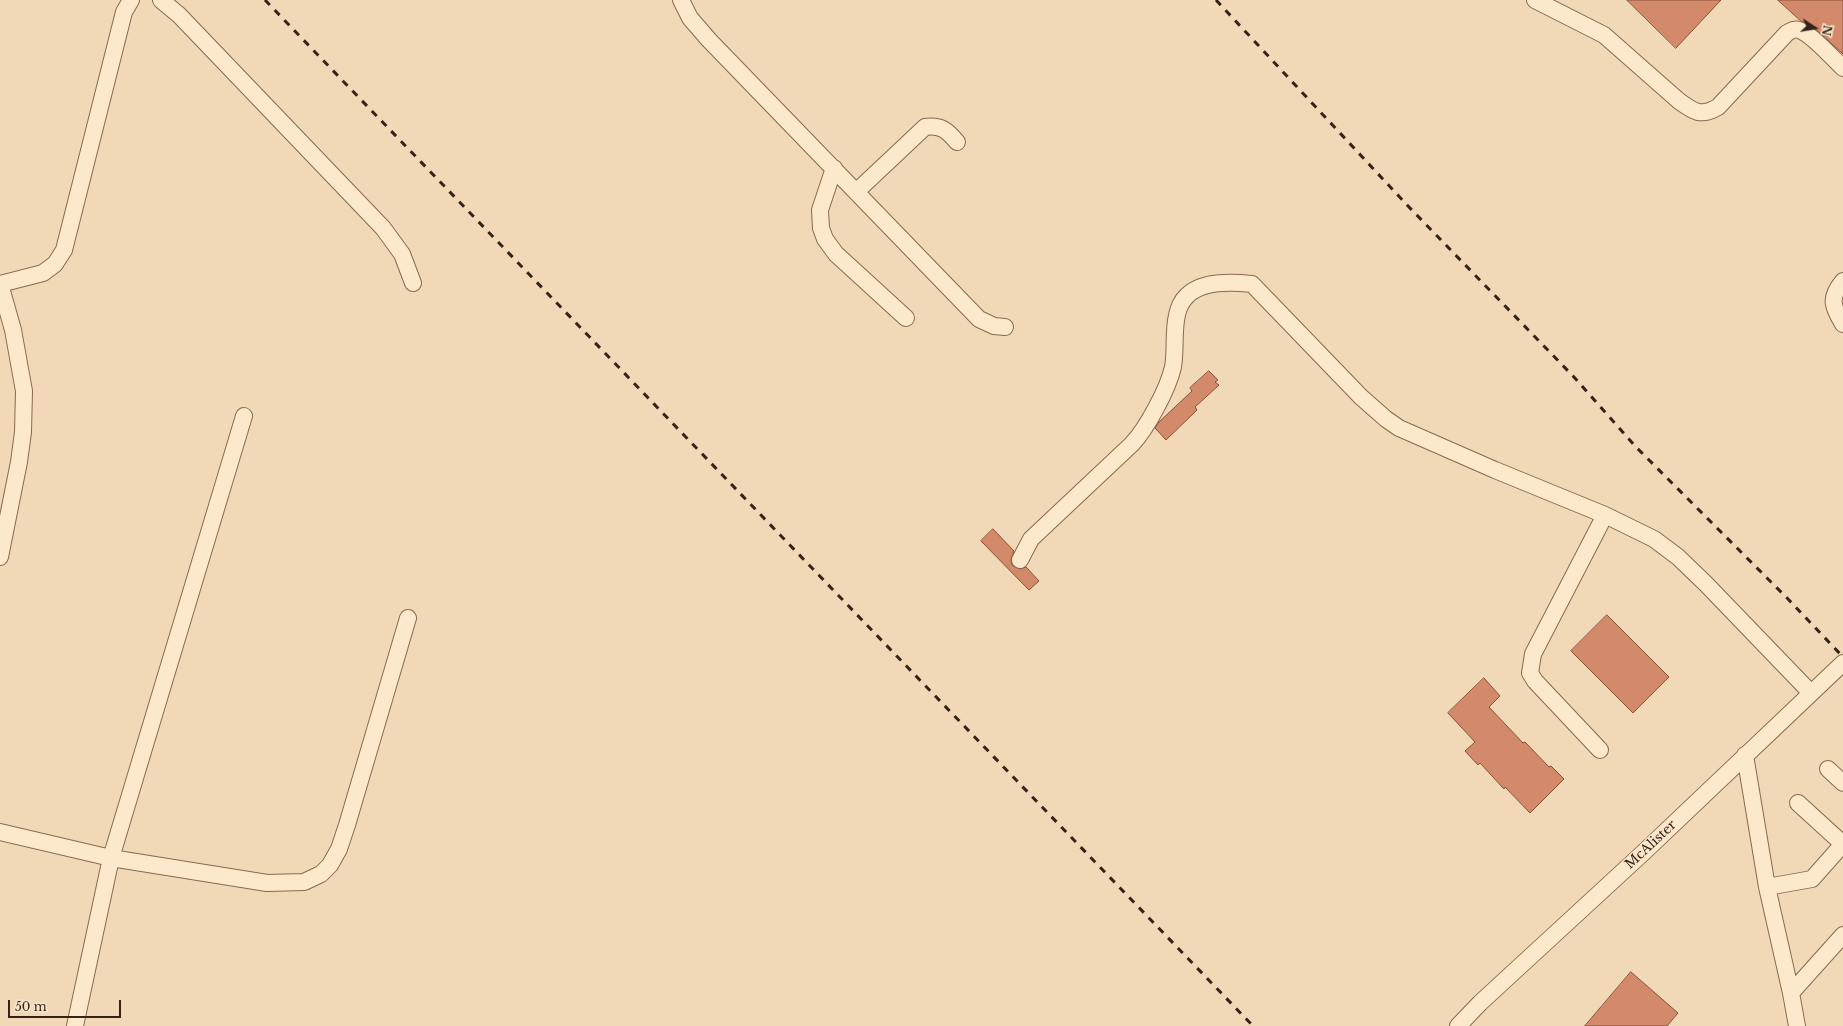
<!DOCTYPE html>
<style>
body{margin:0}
#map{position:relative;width:1843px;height:1026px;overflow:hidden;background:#f1d9b8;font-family:"Libre Baskerville",serif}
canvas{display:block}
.north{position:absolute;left:1795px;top:8px;width:40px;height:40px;-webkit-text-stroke:3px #f8e5c8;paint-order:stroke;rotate:102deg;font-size:11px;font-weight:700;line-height:16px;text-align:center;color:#352319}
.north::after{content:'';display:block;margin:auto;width:14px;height:18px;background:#352319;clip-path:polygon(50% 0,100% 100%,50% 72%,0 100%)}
.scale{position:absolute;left:8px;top:1000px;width:113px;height:18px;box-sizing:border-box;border:2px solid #352319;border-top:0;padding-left:5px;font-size:12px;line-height:14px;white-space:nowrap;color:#352319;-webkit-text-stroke:3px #f8e5c8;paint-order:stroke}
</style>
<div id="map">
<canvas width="1843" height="1026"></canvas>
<div class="north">N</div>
<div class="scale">50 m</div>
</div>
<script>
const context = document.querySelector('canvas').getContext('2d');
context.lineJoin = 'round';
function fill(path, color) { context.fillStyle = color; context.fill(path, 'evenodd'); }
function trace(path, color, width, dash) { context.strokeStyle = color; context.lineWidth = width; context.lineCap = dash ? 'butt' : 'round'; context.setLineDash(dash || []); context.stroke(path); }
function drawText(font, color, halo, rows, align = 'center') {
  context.font = font + ' "Libre Baskerville",serif'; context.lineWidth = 3; context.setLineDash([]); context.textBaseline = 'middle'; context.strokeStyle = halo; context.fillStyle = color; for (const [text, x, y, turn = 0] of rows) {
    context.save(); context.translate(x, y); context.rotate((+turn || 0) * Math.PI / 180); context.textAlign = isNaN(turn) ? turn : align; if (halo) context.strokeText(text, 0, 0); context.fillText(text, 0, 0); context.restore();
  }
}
const building = new Path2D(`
 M 1627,0 L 1721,0 L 1676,48 Z
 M 1778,0 L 1843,0 L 1843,54 L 1821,34 L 1809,24 L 1801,21 Z
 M 1209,371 L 1218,380 L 1215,382 L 1219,385 L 1195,407 L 1197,410 L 1166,440 L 1155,428 L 1159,422 L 1192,391 L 1190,388 Z
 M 993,529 L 1014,551 L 1011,560 L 1012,565 L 1020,569 L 1026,567 L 1039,581 L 1029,590 L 981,541 Z
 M 1607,615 L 1669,677 L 1633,713 L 1571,651 Z
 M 1484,678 L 1500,696 L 1489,707 L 1523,743 L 1525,742 L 1549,767 L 1551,766 L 1564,779 L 1530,813 L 1505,787 L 1504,789 L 1480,763 L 1478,765 L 1465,751 L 1475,742 L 1448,713 Z
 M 1631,972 L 1678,1013 L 1667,1026 L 1585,1026 Z`);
const minor = new Path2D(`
 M 161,0 L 179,15 L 383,228 L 402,254 L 413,283
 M 681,0 L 690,18 L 709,40 L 979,319 L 994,326 L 1005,327
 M 1535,0 L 1604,35 L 1679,101 C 1694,112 1701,117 1718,107 L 1787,33 C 1791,31 1794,28 1799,30 C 1810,33 1834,59 1843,68
 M 834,168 L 820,210 L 821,228 L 825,239 L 836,254 L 906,318
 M 857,191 L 925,127 C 941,125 947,130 957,142
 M 1843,281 C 1829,298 1832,306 1843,324
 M 0,284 L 43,273 L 55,264 L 64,250 L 124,12 L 131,0
 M 0,284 L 13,330 L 24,391 L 23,432 L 19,462 L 0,557
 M 244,416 L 111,858 L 267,883 L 304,882 L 321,874 L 330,865 L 339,849 L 347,825 L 408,618
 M 1020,560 L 1031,539 L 1132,444 C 1147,428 1168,389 1173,367 C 1176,350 1173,332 1177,315 C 1184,280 1224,281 1252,284 L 1361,397 L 1386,419 L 1399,428 L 1495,470 L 1605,515 L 1654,539 L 1678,557 L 1706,584 L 1811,693
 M 1600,750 L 1535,681 L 1530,673 L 1533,654 L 1605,515
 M 1745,755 L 1767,887 L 1791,993 L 1797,1026
 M 1828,769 L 1843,783
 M 1798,803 L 1843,844
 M 0,832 L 111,858 L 75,1026
 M 1767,887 L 1812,879 L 1843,844
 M 1791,993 L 1843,935
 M 1458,1026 L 1480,1003 L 1644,852 L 1843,663`);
const rail = new Path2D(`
 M 265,0 L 1253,1026
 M 1216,0 L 1408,206 L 1573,376 L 1636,447 L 1788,599 L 1843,657`);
const streetNames = [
 ["McAlister",1651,845,-43]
];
fill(building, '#d28a6a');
trace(building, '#894e36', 1);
trace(minor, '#886952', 18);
trace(minor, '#fce8cb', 16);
trace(rail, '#352319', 3, [7, 7]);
drawText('13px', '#352319', '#f8e5c8', streetNames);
</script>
